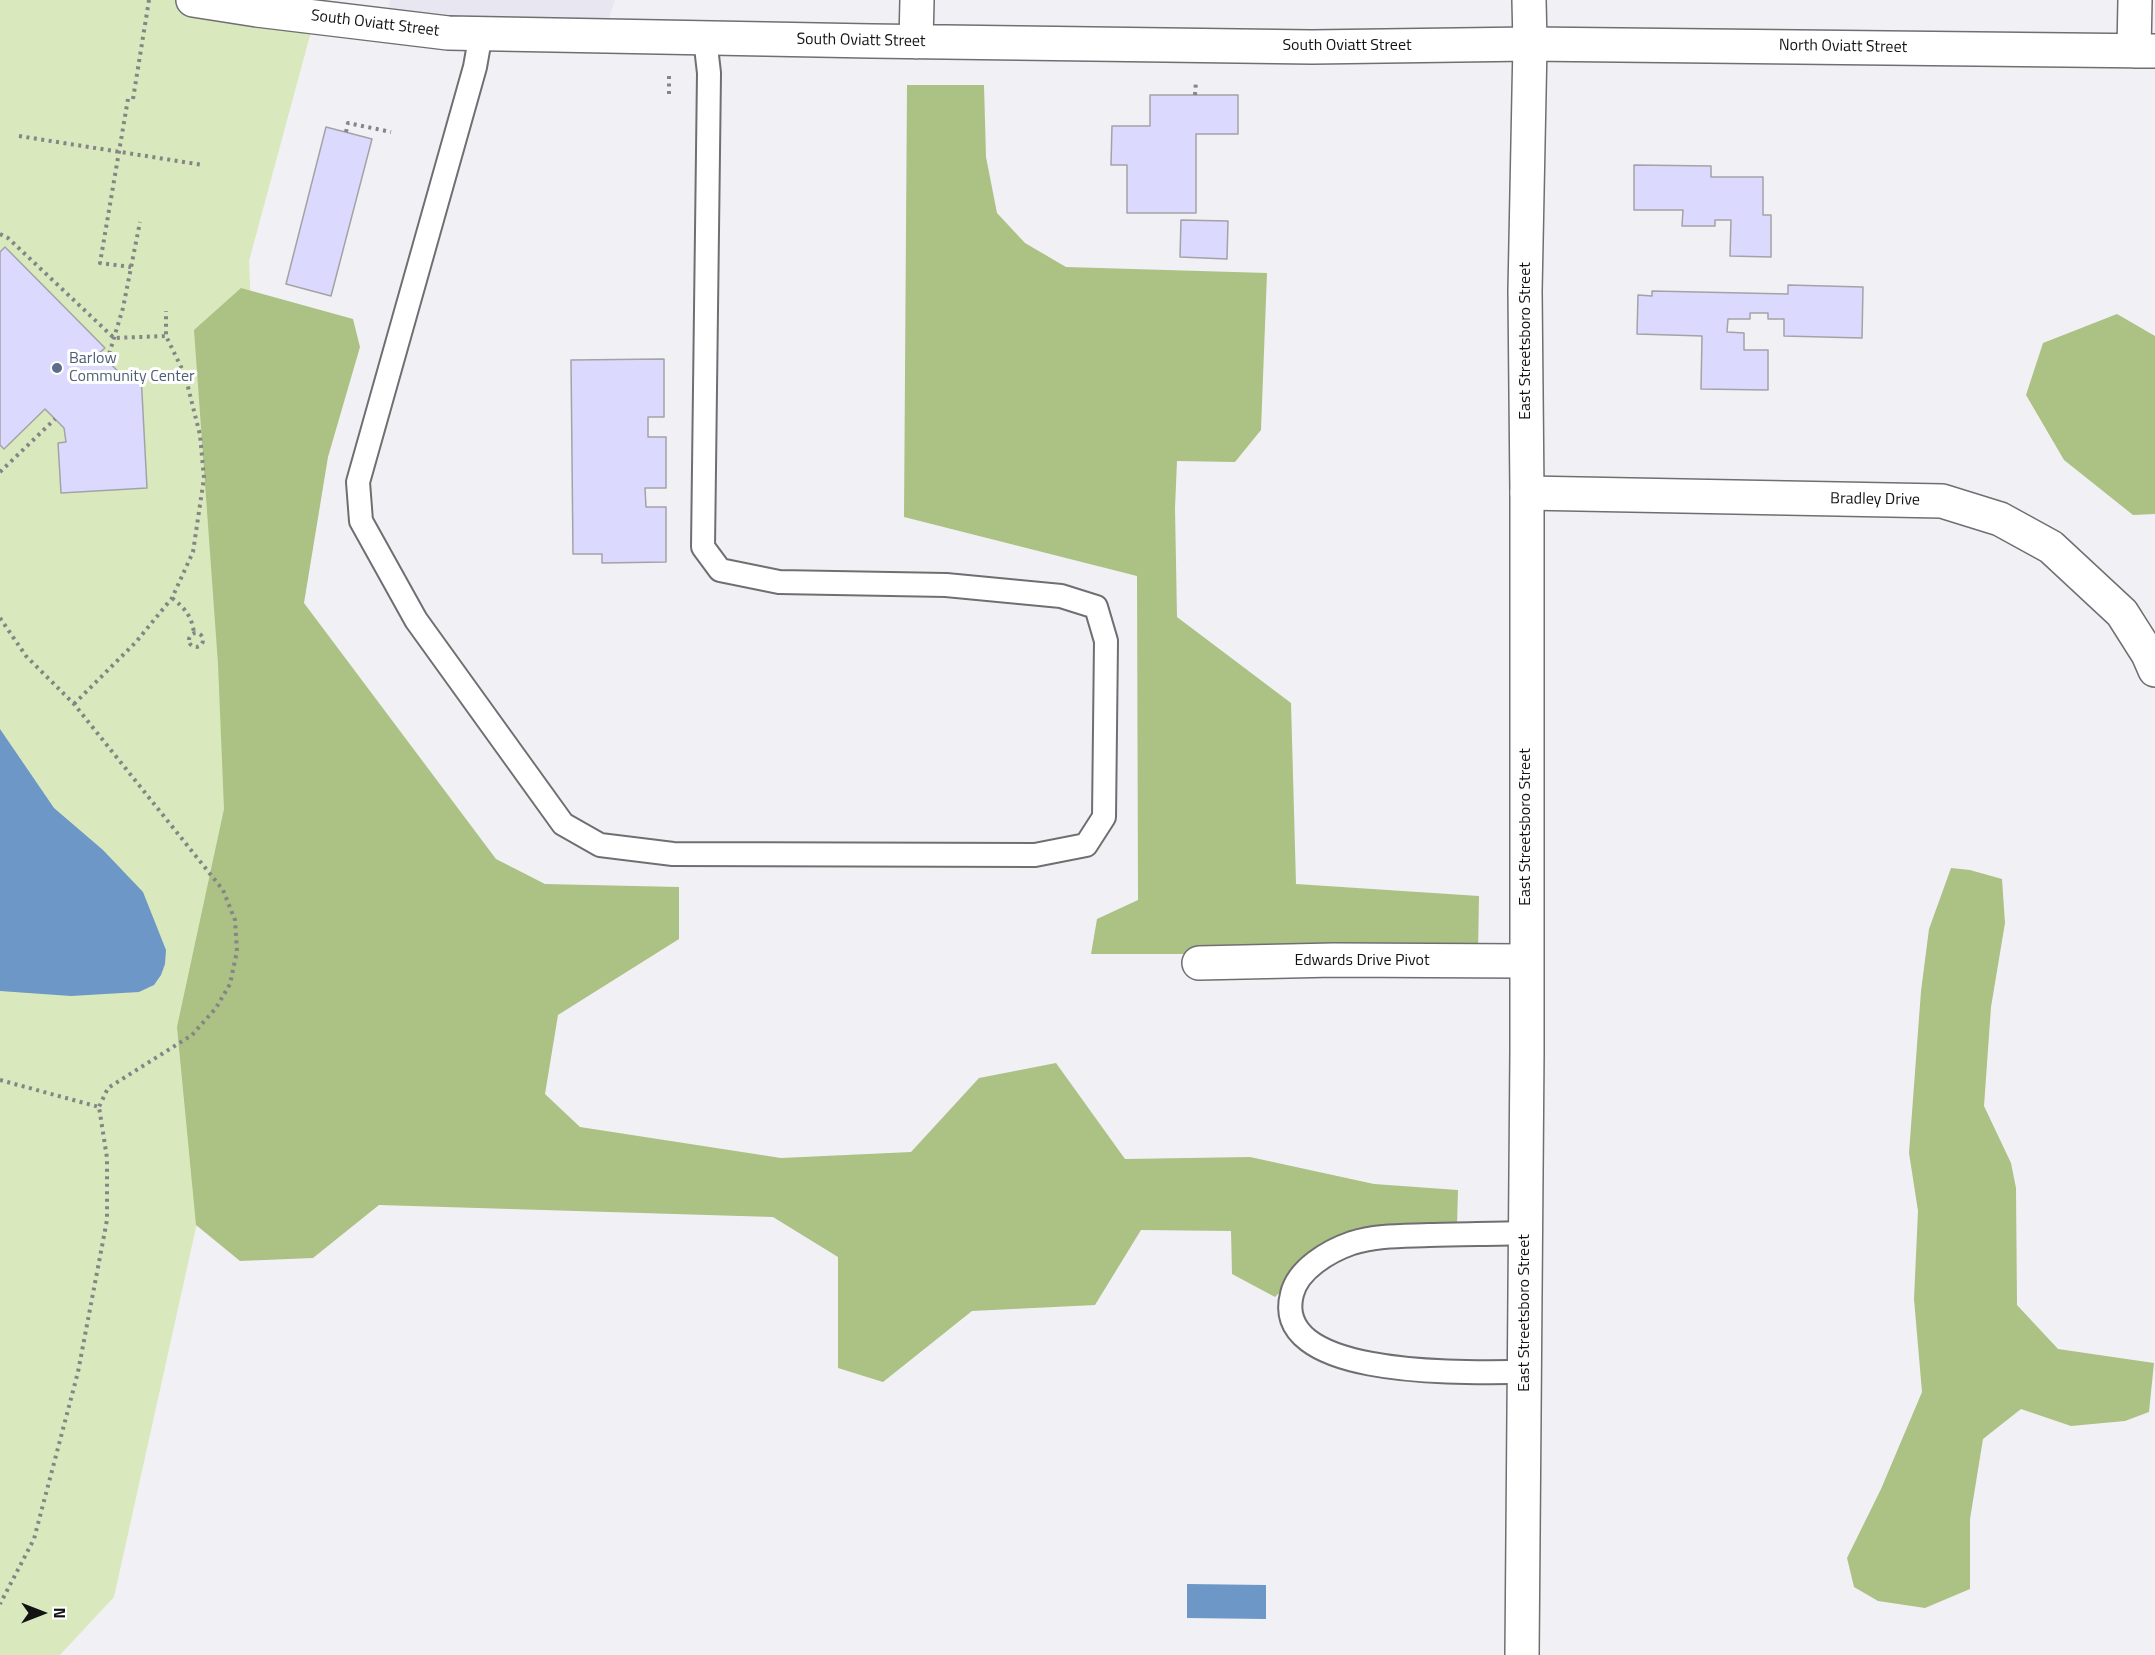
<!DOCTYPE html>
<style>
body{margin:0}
#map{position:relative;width:2155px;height:1655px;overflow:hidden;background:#f1f1f5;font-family:"Titillium Web",sans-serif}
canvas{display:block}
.north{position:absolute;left:12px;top:1583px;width:60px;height:60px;-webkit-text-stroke:4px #fff;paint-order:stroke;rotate:90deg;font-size:16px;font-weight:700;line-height:24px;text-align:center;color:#131314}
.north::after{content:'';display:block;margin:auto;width:21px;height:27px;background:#131314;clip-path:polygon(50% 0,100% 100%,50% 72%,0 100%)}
</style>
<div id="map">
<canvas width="2155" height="1655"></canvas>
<div class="north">N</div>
</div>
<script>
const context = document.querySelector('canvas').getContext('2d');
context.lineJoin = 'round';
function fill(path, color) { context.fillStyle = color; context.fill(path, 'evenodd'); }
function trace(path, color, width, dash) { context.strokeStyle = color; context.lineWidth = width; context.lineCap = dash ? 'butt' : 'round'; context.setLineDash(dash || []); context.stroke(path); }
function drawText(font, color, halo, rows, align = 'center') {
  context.font = font + ' "Titillium Web",sans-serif'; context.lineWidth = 6; context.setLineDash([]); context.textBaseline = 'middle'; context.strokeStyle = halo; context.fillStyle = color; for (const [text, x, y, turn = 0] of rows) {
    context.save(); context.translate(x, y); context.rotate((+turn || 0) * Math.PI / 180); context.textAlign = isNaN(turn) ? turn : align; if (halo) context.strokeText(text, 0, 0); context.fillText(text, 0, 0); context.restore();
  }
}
const built = new Path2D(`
 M 390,0 L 615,0 L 606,27 L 388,16 Z`);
const green = new Path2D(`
 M 0,0 L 198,0 L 315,17 L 249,261 L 276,867 L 114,1597 L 60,1655 L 0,1655 Z`);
const forest = new Path2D(`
 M 907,85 L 984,85 L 986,157 L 997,213 L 1025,243 L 1066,267 L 1267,273 L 1261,430 L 1235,462 L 1177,461 L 1175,508 L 1177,617 L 1291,703 L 1296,884 L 1479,896 L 1478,954 L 1091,954 L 1097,919 L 1138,900 L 1137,576 L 904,517 Z
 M 241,288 L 353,319 L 360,347 L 328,457 L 304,603 L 496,859 L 545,884 L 679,887 L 679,939 L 558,1015 L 545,1094 L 580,1127 L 781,1158 L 911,1152 L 979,1078 L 1056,1063 L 1125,1159 L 1250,1157 L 1374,1184 L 1458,1190 L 1457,1226 L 1317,1255 L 1275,1297 L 1232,1274 L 1231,1231 L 1141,1230 L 1095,1305 L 972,1311 L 883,1382 L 838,1368 L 838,1257 L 773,1217 L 379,1205 L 313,1258 L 240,1261 L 196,1225 L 177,1027 L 224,809 L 218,664 L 194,330 Z
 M 2117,314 L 2155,336 L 2155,514 L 2133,515 L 2064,460 L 2026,395 L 2043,343 Z
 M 1951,868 L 1970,870 L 2002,879 L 2005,923 L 1991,1007 L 1984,1106 L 2011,1163 L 2016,1188 L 2017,1305 L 2058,1349 L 2154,1363 L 2149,1412 L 2125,1421 L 2071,1426 L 2021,1409 L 1983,1439 L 1970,1519 L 1970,1589 L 1925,1608 L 1878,1601 L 1854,1587 L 1847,1558 L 1881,1489 L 1922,1392 L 1914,1299 L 1918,1211 L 1909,1153 L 1921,991 L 1929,929 Z`);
const water = new Path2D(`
 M 0,729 L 54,808 L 103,850 L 143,892 L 166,950 L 165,964 L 161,975 L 154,985 L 139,992 L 71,996 L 0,991 Z
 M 1187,1584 L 1266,1585 L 1266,1619 L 1187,1618 Z`);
const building = new Path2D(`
 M 1150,95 L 1238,95 L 1238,134 L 1196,134 L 1196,213 L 1127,213 L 1127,165 L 1111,165 L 1112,126 L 1150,126 Z
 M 326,127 L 372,139 L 331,296 L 286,284 Z
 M 1634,165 L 1711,166 L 1711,177 L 1763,177 L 1763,215 L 1771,215 L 1771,257 L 1730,256 L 1731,220 L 1715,220 L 1715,226 L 1682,226 L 1683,210 L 1634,210 Z
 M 1181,220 L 1228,221 L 1227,259 L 1180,257 Z
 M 5,247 L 105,348 L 99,353 L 122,375 L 141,374 L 147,488 L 61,493 L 58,443 L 66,442 L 64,428 L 45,409 L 4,449 L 0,445 L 0,252 Z
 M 1788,285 L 1863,287 L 1862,338 L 1784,336 L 1784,319 L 1768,319 L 1768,313 L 1750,313 L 1750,319 L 1728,319 L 1727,332 L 1744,333 L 1744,350 L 1768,350 L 1768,390 L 1701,389 L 1702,336 L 1637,334 L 1638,295 L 1652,296 L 1652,291 L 1788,294 Z
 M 664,359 L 664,417 L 648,417 L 648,437 L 666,437 L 666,488 L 645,488 L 646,507 L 666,507 L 666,562 L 602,563 L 602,554 L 573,554 L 571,360 Z`);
const path = new Path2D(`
 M 669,94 L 669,73
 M 1195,95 L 1196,81
 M 128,99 L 100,263 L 131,267
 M 133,99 L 149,0
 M 346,132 L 348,123 L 391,132
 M 19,136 L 203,165
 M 0,234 L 8,238 L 114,338 L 166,336
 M 107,361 L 123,308 L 140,222
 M 0,472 L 55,419
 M 172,598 C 185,608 192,617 194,633
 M 0,618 L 26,656 L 74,704 L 223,890 L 235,920 L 237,951 L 230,984 L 216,1008 L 192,1035 L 108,1088 L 99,1107
 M189 640a7 7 0 1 1 14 0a7 7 0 1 1-14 0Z
 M 74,704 L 136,642 L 172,598 L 193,552 L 204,478 L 200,435 L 185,375 L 166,336 L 166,311
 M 0,1080 L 99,1107 L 107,1158 L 107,1220 L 78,1372 L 34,1539 L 0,1604`);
const lane = new Path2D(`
 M 481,33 L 475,67 L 358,482 L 361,521 L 416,620 L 563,824 L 600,845 L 673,854 L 1035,855 L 1086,845 L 1104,817 L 1106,641 L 1096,607 L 1061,596 L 946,585 L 779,582 L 720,570 L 703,547 L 709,73 L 705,38
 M 1524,1372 C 1476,1372 1269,1381 1292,1294 C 1298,1269 1329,1251 1352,1243 C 1377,1235 1404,1236 1429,1235 C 1461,1234 1493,1234 1525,1233`);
const street = new Path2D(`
 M 193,0 L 257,10 L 448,33 L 871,41 L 1312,47 L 1530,44 L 2155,51
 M 916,42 L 917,0
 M 2134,51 L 2135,0
 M 1527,493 L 1942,501 L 2000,519 L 2051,547 L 2122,613 L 2148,654 L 2155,670
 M 1199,963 L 1334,960 L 1525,961`);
const secondary = new Path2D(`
 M 1522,1655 L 1527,1052 L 1527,493 L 1525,291 L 1530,44 L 1529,0`);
const markers = [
 [57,368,6,"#5c6f8a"]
];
const streetNames = [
 ["South Oviatt Street",375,24,7],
 ["South Oviatt Street",861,41,1],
 ["South Oviatt Street",1347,46],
 ["North Oviatt Street",1843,47,1],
 ["East Streetsboro Street",1526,341,-90],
 ["Bradley Drive",1875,500,1],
 ["East Streetsboro Street",1526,827,-90],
 ["Edwards Drive Pivot",1362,961],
 ["East Streetsboro Street",1525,1313,-90]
];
const serviceNames = [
 ["Barlow",69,359],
 ["Community Center",69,377]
];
fill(built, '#e7e6f1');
fill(green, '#d9e9bd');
fill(forest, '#acc184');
fill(water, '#6c97c6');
fill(building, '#dcd9fe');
trace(building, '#a3a3a6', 1.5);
trace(lane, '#6f6f72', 26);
trace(street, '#6f6f72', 36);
trace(secondary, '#6f6f72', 36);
trace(path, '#858588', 4, [3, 4.5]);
trace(lane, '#fff', 22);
trace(street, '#fff', 33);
trace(secondary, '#fff', 33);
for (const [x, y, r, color] of markers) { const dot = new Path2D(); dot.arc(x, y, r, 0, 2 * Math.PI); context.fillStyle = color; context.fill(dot); trace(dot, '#fff', 2); }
drawText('16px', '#131314', '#fff', streetNames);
drawText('16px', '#4e5e75', '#fff', serviceNames, 'left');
</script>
